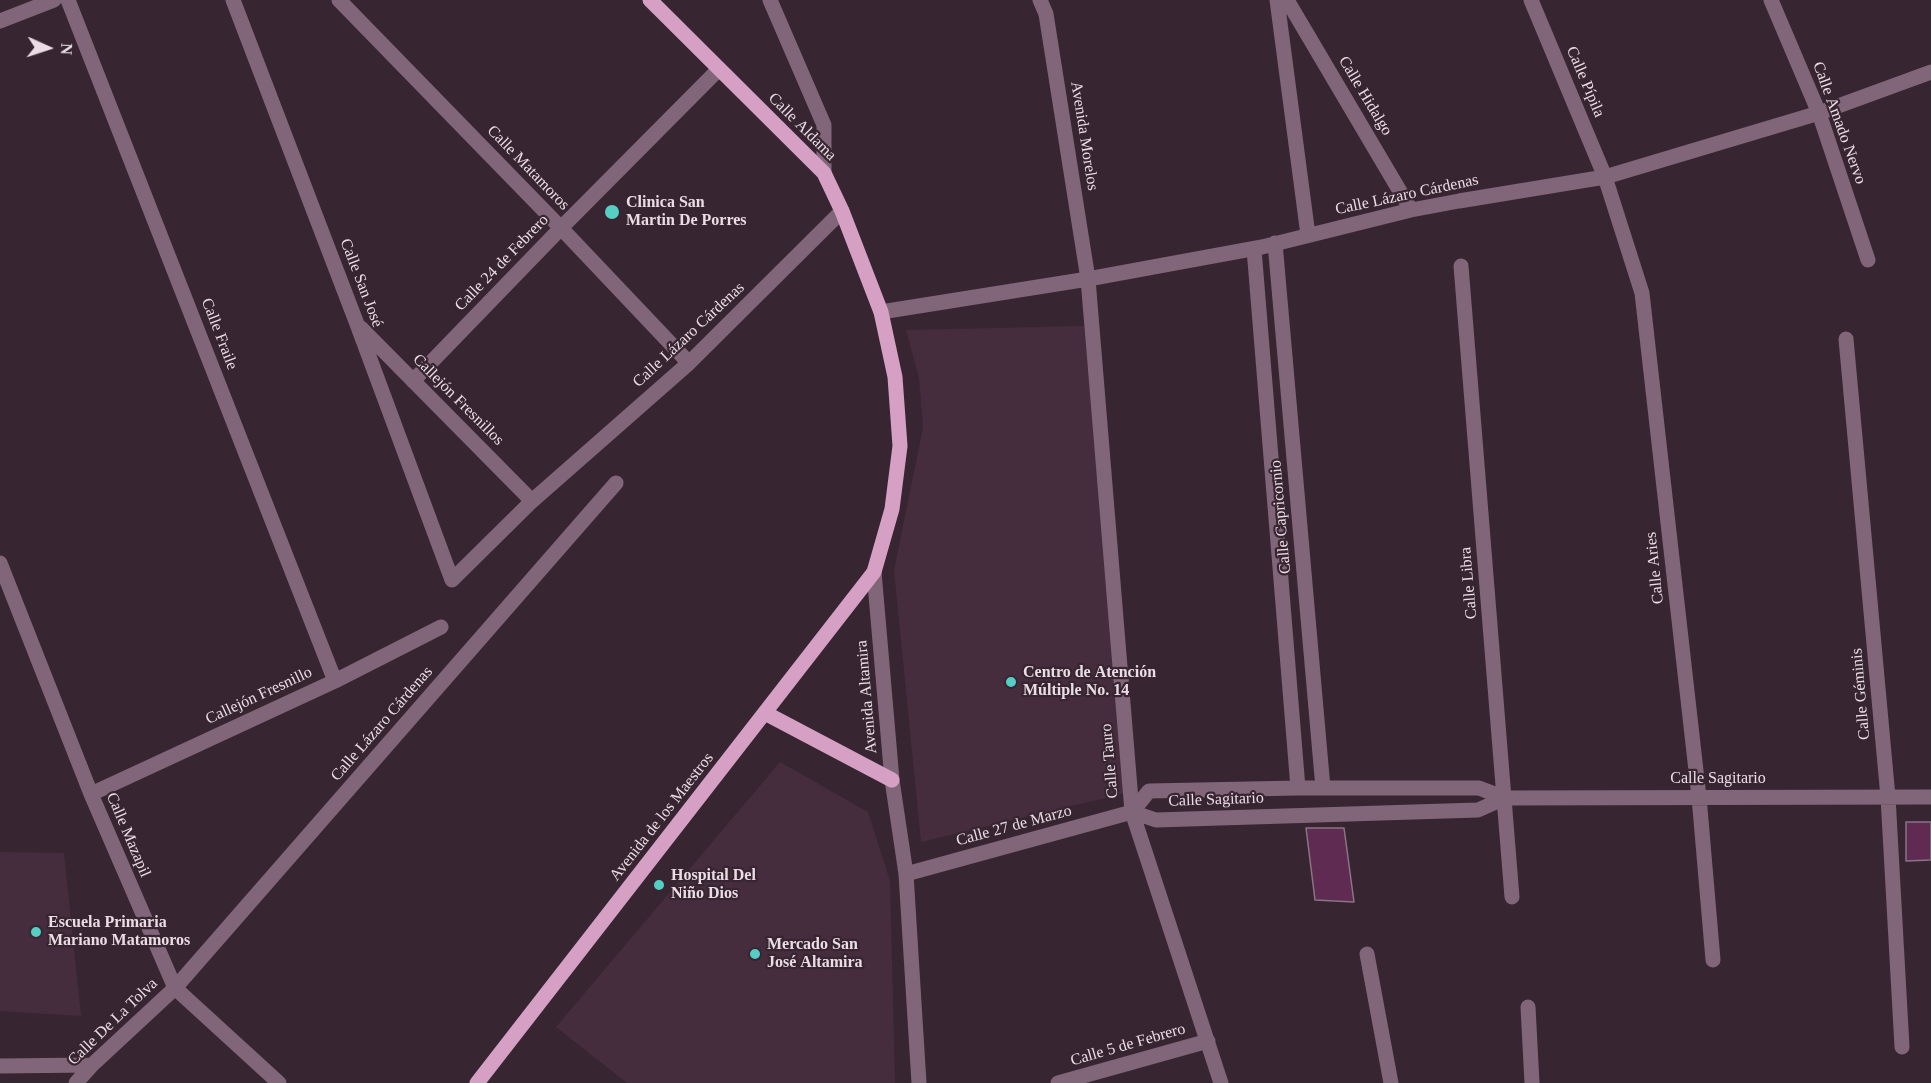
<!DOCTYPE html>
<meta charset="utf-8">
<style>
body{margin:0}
#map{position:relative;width:1931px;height:1083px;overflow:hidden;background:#382532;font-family:"Times New Roman",serif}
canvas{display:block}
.north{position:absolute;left:18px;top:18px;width:60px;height:60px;-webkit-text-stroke:4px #382532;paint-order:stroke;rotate:93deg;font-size:16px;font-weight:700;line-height:24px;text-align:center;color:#eadde5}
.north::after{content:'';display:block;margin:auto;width:21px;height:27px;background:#eadde5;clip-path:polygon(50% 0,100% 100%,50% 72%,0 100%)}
</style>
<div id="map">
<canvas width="1931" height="1083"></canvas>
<div class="north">N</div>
</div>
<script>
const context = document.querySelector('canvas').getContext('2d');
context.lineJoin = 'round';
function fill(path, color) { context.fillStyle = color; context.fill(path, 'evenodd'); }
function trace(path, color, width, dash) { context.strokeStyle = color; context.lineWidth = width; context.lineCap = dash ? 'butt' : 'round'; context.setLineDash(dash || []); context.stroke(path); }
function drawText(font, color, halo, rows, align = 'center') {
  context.font = font + ' "Times New Roman",serif'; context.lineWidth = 4.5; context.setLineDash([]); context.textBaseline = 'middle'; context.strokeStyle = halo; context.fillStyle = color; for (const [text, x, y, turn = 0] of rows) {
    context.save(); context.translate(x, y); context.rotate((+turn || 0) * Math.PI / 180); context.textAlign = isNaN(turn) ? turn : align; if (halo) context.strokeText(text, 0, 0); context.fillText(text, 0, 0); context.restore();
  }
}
const built = new Path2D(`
 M 1084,326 L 1126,793 L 921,842 L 894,570 L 923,428 L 919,378 L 906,330 Z
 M 780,762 L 868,812 L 890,881 L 895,1083 L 627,1083 L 556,1027 Z
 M 0,852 L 64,853 L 81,1016 L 0,1011 Z`);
const building = new Path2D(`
 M 1906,822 L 1931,822 L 1931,860 L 1906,861 Z
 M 1306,828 L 1344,828 L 1354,902 L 1315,900 Z`);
const minor = new Path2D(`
 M 68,0 L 335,681
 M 233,0 L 357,324 L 452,580 L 532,501 L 689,363 L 842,211
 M 339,0 L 561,228 L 689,363
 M 770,0 L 824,125 L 824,173
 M 1040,0 L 1046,14 L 1088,279 L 1132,812 L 1221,1083
 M 1277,0 L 1308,235
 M 1287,0 L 1411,210
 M 1531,0 L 1605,177 L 1642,293 L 1699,797 L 1713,960
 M 1771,0 L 1819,113 L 1868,260
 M 0,21 L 54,0
 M 1275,243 L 1323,788
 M 1254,249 L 1298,788
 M 1461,266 L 1512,897
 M 881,312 L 1088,279 L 1262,247 L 1411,210 L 1459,201 L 1605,177 L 1819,113 L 1931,72
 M 361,328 L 532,501
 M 1846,339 L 1888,797 L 1902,1047
 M 413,381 L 561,228 L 719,69
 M 0,563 L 91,794 L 175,988 L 279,1083
 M 874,572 L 892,780 L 906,874 L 919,1083
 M 91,794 L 335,681 L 441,627
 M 1505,798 L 1478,810 L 1156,820 L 1132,812 L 1149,791 L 1298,788 L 1479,788 L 1505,798 L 1931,797
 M 906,874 L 1132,812
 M 1367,954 L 1391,1083
 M 1528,1007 L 1532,1083
 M 0,1066 L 92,1065
 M 76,1083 L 92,1065 L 175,988 L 616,483
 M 1058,1083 L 1208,1041`);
const major = new Path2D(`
 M 765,713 L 892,780
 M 477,1083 L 874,572 L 892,509 L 900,446 L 895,377 L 881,312 L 842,211 L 824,173 L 650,0`);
const markers = [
 [612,212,8,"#56cec4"],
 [1011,682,6,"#56cec4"],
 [659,885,6,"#56cec4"],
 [36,932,6,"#56cec4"],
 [755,954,6,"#56cec4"]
];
const streetNames = [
 ["Calle Pípila",1585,82,67],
 ["Calle Hidalgo",1365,96,59],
 ["Calle Amado Nervo",1839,123,70],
 ["Calle Aldama",802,127,45],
 ["Avenida Morelos",1084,136,81],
 ["Calle Matamoros",528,168,46],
 ["Calle Lázaro Cárdenas",1407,195,-12],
 ["Calle 24 de Febrero",502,263,-46],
 ["Calle San José",361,283,69],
 ["Calle Fraile",219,334,69],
 ["Calle Lázaro Cárdenas",689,335,-43],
 ["Callejón Fresnillos",458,400,45],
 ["Calle Capricornio",1281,517,-95],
 ["Calle Aries",1655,568,-96],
 ["Calle Libra",1469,583,-95],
 ["Calle Géminis",1861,694,-95],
 ["Callejón Fresnillo",259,696,-25],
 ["Avenida Altamira",867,697,-95],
 ["Calle Lázaro Cárdenas",382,724,-49],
 ["Calle Tauro",1110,761,-95],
 ["Calle Sagitario",1718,779],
 ["Calle Sagitario",1216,800,-2],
 ["Avenida de los Maestros",662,817,-52],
 ["Calle 27 de Marzo",1014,826,-15],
 ["Calle Mazapil",128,835,67],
 ["Calle De La Tolva",113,1022,-44],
 ["Calle 5 de Febrero",1128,1045,-16]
];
const poiNames = [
 ["Clinica San",626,203],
 ["Martin De Porres",626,221],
 ["Centro de Atención",1023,673],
 ["Múltiple No. 14",1023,691],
 ["Hospital Del",671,876],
 ["Niño Dios",671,894],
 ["Escuela Primaria",48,923],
 ["Mariano Matamoros",48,941],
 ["Mercado San",767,945],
 ["José Altamira",767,963]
];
fill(built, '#452d3e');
fill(building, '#5f2b52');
trace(building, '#8b7484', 1.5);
trace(minor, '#806678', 15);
trace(major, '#d5a0c4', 15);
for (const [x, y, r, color] of markers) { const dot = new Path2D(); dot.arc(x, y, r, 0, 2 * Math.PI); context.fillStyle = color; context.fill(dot); trace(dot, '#382532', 2); }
drawText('16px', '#eadde5', '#382532', streetNames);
drawText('bold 16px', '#eadde5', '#382532', poiNames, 'left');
</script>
